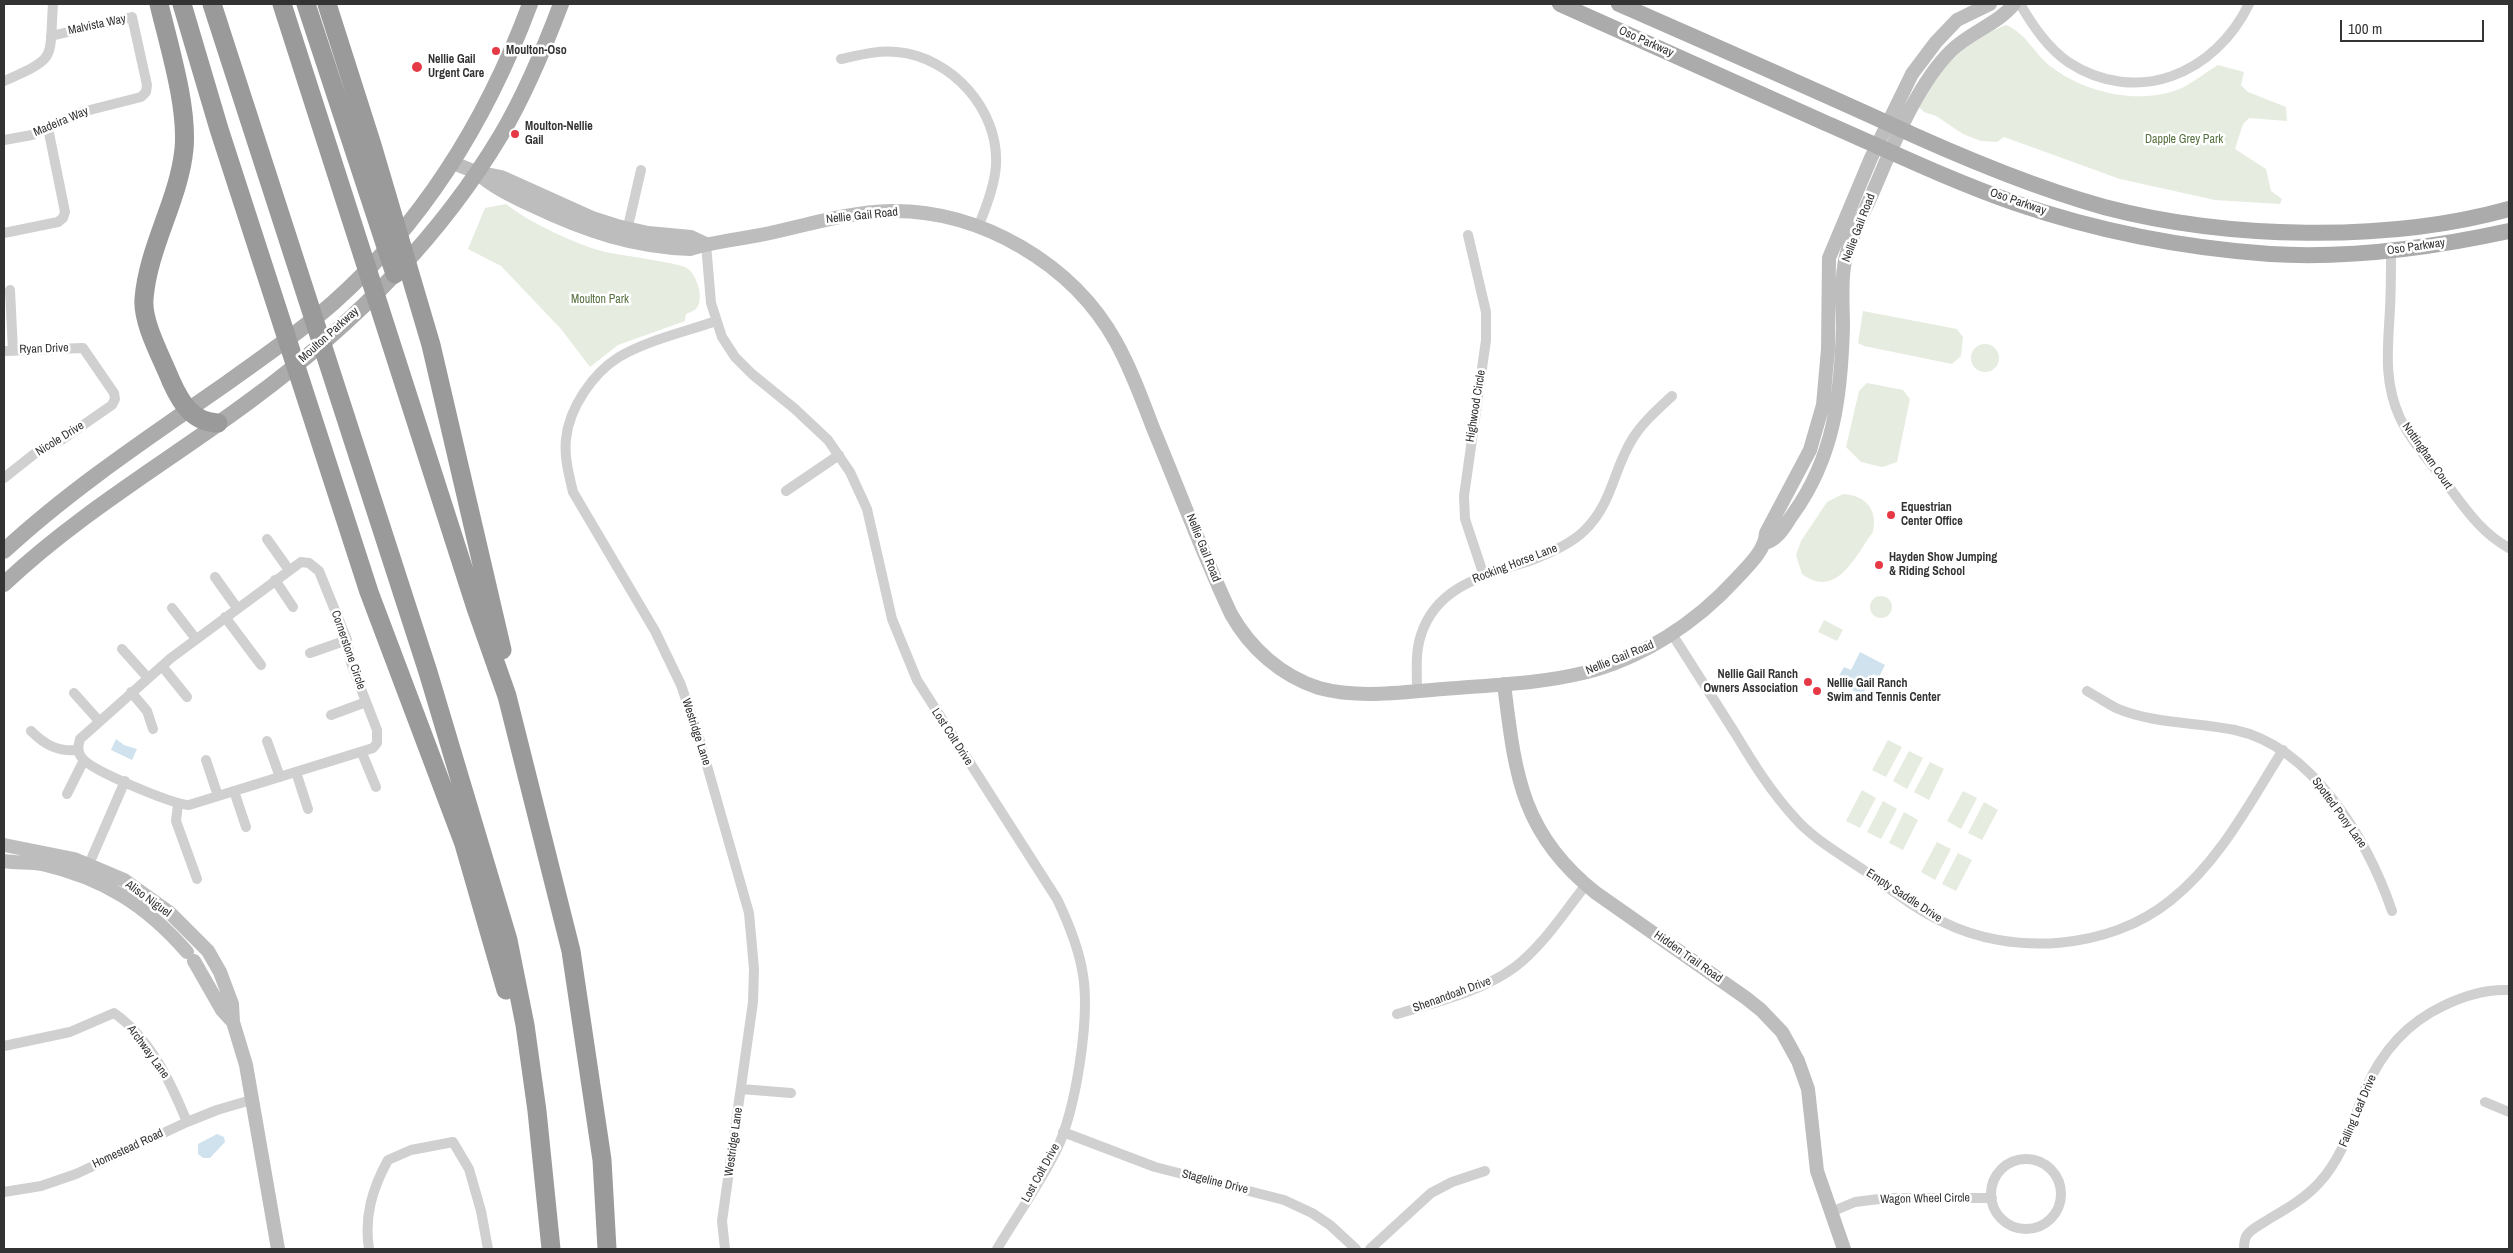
<!DOCTYPE html>
<style>
body{margin:0}
#map{position:relative;width:2513px;height:1253px;overflow:hidden;background:#fff;font-family:"Archivo Narrow",sans-serif}
canvas{display:block}
.frame{position:absolute;inset:0;border:5px solid #333;pointer-events:none}
.scale{position:absolute;left:2340px;top:20px;width:144px;height:22px;box-sizing:border-box;border:2px solid #333;border-top:0;padding-left:6px;font-size:15px;line-height:18px;white-space:nowrap;color:#333;-webkit-text-stroke:4px #fff;paint-order:stroke}
</style>
<div id="map">
<canvas width="2513" height="1253"></canvas>
<div class="frame"></div>
<div class="scale">100 m</div>
</div>
<script>
const context = document.querySelector('canvas').getContext('2d');
context.lineJoin = 'round';
function fill(path, color) { context.fillStyle = color; context.fill(path, 'evenodd'); }
function trace(path, color, width, dash) { context.strokeStyle = color; context.lineWidth = width; context.lineCap = dash ? 'butt' : 'round'; context.setLineDash(dash || []); context.stroke(path); }
function drawText(font, color, halo, rows, align = 'center') {
  context.font = font + ' "Archivo Narrow",sans-serif'; context.lineWidth = 5; context.setLineDash([]); context.textBaseline = 'middle'; context.strokeStyle = halo; context.fillStyle = color; for (const [text, x, y, turn = 0] of rows) {
    context.save(); context.translate(x, y); context.rotate((+turn || 0) * Math.PI / 180); context.textAlign = isNaN(turn) ? turn : align; if (halo) context.strokeText(text, 0, 0); context.fillText(text, 0, 0); context.restore();
  }
}
const green = new Path2D(`
 M 2006,25 C 2027,34 2033,52 2050,66 C 2085,93 2140,106 2182,88 C 2194,82 2206,72 2218,65 L 2244,72 L 2241,85 L 2248,92 L 2286,107 L 2287,121 L 2249,118 L 2243,124 L 2235,149 L 2266,169 L 2271,191 L 2282,199 L 2280,204 L 2215,200 L 2120,179 L 2004,137 L 1997,142 L 1981,141 L 1963,134 L 1936,116 L 1924,112 L 1919,107 C 1934,72 1969,39 2006,25 Z
 M 506,204 C 530,223 575,244 605,252 C 619,255 680,263 687,268 C 697,275 705,299 696,309 C 694,311 690,312 686,314 L 685,321 L 618,345 L 590,367 L 561,329 L 501,266 L 468,249 L 485,208 Z
 M 1863,311 L 1957,329 L 1963,337 L 1961,356 L 1952,364 L 1864,346 L 1858,343 Z
 M1971 358a14 14 0 1 1 28 0a14 14 0 1 1-28 0Z
 M 1867,383 L 1903,390 L 1910,399 L 1897,462 L 1882,467 L 1861,462 L 1846,447 L 1859,391 Z
 M 1843,494 C 1865,495 1878,509 1873,532 C 1855,556 1837,600 1802,574 L 1796,555 L 1801,541 L 1827,502 Z
 M1870 607a11 11 0 1 1 22 0a11 11 0 1 1-22 0Z
 M 1824,620 L 1843,630 L 1837,641 L 1818,632 Z
 M 1888,740 L 1902,747 L 1886,777 L 1872,770 Z
 M 1909,751 L 1923,758 L 1907,789 L 1893,781 Z
 M 1930,762 L 1944,769 L 1929,800 L 1914,792 Z
 M 1862,790 L 1876,798 L 1860,828 L 1846,821 Z
 M 1963,791 L 1977,798 L 1961,829 L 1947,821 Z
 M 1883,801 L 1897,809 L 1881,839 L 1867,832 Z
 M 1984,802 L 1998,810 L 1982,840 L 1968,833 Z
 M 1904,812 L 1918,820 L 1903,850 L 1889,843 Z
 M 1937,842 L 1951,849 L 1935,880 L 1921,872 Z
 M 1958,853 L 1972,860 L 1956,891 L 1942,884 Z`);
const water = new Path2D(`
 M 1860,652 L 1885,665 L 1879,677 L 1873,674 L 1862,695 L 1836,681 L 1844,667 L 1851,670 Z
 M 116,739 L 124,745 L 137,749 L 132,760 L 111,750 Z
 M 217,1134 L 224,1137 L 225,1142 L 210,1158 L 203,1158 L 198,1154 L 198,1144 Z`);
const street = new Path2D(`
 M 2020,4 C 2033,26 2047,47 2068,62 C 2137,107 2215,74 2249,4
 M 841,59 C 859,55 878,50 897,52 C 952,57 999,110 996,165 C 995,185 986,208 978,227
 M 4,81 C 58,57 49,61 53,4
 M 4,140 L 32,135 L 82,112 L 141,97 L 146,92 L 147,85 L 132,17 L 51,36
 M 4,233 L 58,222 L 63,218 L 65,212 L 48,128
 M 626,235 L 641,170
 M 1468,235 L 1486,312 L 1486,340 L 1464,496 L 1465,519 L 1484,576
 M 706,244 L 711,303 L 722,337 L 735,357 L 752,374 L 795,409 L 828,440 L 850,472 L 867,509 L 892,619 L 917,680 L 1057,899 C 1069,924 1079,948 1083,975 C 1090,1019 1076,1110 1056,1151 C 1039,1185 1016,1217 997,1249
 M 2391,252 C 2391,271 2391,290 2390,309 C 2388,347 2383,381 2400,418 C 2411,441 2430,462 2446,483 C 2465,508 2481,533 2509,548
 M 10,290 L 13,351
 M 716,321 C 685,332 648,340 619,357 C 593,373 569,408 566,439 C 564,457 569,475 573,492 L 655,631 L 681,685 L 700,741 L 749,913 L 754,969 L 753,1002 L 722,1221 L 725,1249
 M 4,351 L 83,348 L 114,393 L 115,399 L 112,405 L 63,439 L 38,451 L 4,478
 M 786,491 L 839,455
 M 267,539 L 289,570
 M 301,562 L 309,563 L 319,571 L 347,640 L 351,663 L 377,730 L 377,743 L 373,748 L 189,805 C 172,804 92,771 82,758 C 77,752 78,746 80,739 L 171,658 Z
 M 215,577 L 237,608
 M 275,580 L 293,607
 M 172,608 L 196,639
 M 225,617 L 261,665
 M 1672,634 C 1693,667 1714,700 1735,733 C 1753,763 1771,792 1795,818 C 1813,839 1842,855 1865,871 C 1889,888 1914,908 1941,921 C 2012,957 2109,950 2171,900 C 2220,861 2250,802 2283,750
 M 122,649 L 148,678
 M 310,653 L 347,640
 M 162,666 L 187,697
 M 1417,691 C 1417,673 1415,652 1421,635 C 1437,584 1488,575 1532,560 C 1550,553 1571,544 1584,531 C 1613,503 1613,469 1633,438 C 1643,422 1658,409 1672,396
 M 2087,691 C 2096,696 2106,703 2116,708 C 2153,724 2196,722 2235,730 C 2313,747 2368,841 2392,911
 M 131,692 L 147,711 L 153,729
 M 74,693 L 99,721
 M 331,715 L 366,702
 M 31,731 C 45,745 58,752 78,750
 M 267,741 L 280,777
 M 362,753 L 376,787
 M 206,760 L 218,796
 M 296,772 L 308,809
 M 234,791 L 246,827
 M 67,794 L 84,760
 M 178,804 L 176,821 L 197,879
 M 86,871 L 125,781
 M 1397,1014 C 1436,1002 1481,992 1515,967 C 1543,946 1564,912 1586,885
 M 4,1046 L 70,1032 L 114,1013 C 151,1039 171,1083 187,1122
 M 741,1089 L 791,1093
 M 2485,1102 L 2509,1112
 M 1063,1132 L 1155,1167 L 1284,1200 L 1312,1213 L 1330,1225 L 1356,1249
 M1991 1194a35 35 0 1 1 70 0a35 35 0 1 1-70 0Z
 M 4,1192 L 41,1186 L 76,1174 L 187,1122 L 217,1110 L 251,1100
 M 1831,1212 L 1855,1202 L 1887,1198 L 1992,1198
 M 369,1249 C 364,1217 372,1189 388,1160 L 411,1150 L 453,1142 L 469,1169 L 481,1211 L 488,1249
 M 1370,1249 L 1431,1193 L 1452,1182 L 1485,1171
 M 2244,1249 C 2244,1244 2244,1239 2247,1235 C 2252,1228 2262,1224 2269,1219 C 2286,1209 2304,1199 2318,1184 C 2343,1158 2352,1123 2365,1090 C 2381,1053 2407,1023 2443,1006 C 2463,996 2487,989 2509,990`);
const secondary = new Path2D(`
 M 453,163 L 476,172 L 501,177 L 592,218 L 617,226 L 648,233 L 691,237 L 706,244
 M 476,172 C 494,188 513,197 535,207 C 585,231 634,247 690,249 C 716,241 743,239 770,233 C 811,224 849,212 891,211 C 981,210 1073,264 1116,342 C 1131,369 1142,399 1153,428 C 1179,490 1202,553 1231,614 C 1250,648 1281,676 1319,688 C 1359,699 1403,692 1443,689 C 1489,685 1538,684 1583,673 C 1641,659 1696,623 1736,579 C 1748,566 1765,551 1766,533 L 1810,450 L 1823,405 L 1828,349 L 1829,258 L 1871,158 L 1912,74 L 1936,42 L 1957,20 L 1990,4
 M 1765,543 C 1779,539 1785,525 1793,514 C 1834,457 1841,396 1843,327 C 1843,307 1841,286 1844,267 C 1846,247 1860,221 1868,203 C 1889,156 1914,87 1951,51 C 1970,32 1998,24 2014,4
 M 1504,684 C 1515,772 1520,833 1596,893 L 1746,998 L 1761,1010 L 1782,1032 L 1798,1061 L 1808,1089 L 1817,1171 L 1844,1249
 M 4,845 L 74,859 L 124,880 L 170,913 L 208,951 L 220,972 L 232,1004 L 233,1022 L 246,1065 L 278,1249
 M 4,861 C 16,863 30,862 42,864 C 103,878 146,905 187,952
 M 194,961 L 222,1010 L 233,1022`);
const primary = new Path2D(`
 M 1560,4 C 1647,43 1734,82 1821,121 C 1885,149 1949,180 2015,203 C 2097,231 2184,248 2270,254 C 2351,259 2431,248 2509,231
 M 1619,4 C 1708,43 1797,82 1885,122 C 1956,155 2029,186 2104,207 C 2226,239 2387,243 2509,209
 M 4,551 C 72,488 151,436 227,383 C 263,357 300,332 333,303 C 424,222 488,117 530,4
 M 4,584 C 79,513 169,461 251,400 C 349,328 439,239 501,135 C 526,93 544,49 561,4`);
const highway = new Path2D(`
 M 159,4 C 169,46 188,107 184,149 C 179,200 148,247 144,299 C 142,323 162,358 171,381 C 181,403 192,422 218,423
 M 182,4 L 219,129 L 369,592 L 464,844 L 506,990
 M 212,4 L 428,672 L 508,940 L 525,1025 L 537,1111 L 551,1249
 M 282,4 L 476,608 L 507,696 L 571,951 L 602,1160 L 607,1249
 M 306,4 L 395,274
 M 327,4 L 372,145 L 431,345 L 502,650`);
const markers = [
 [496,51,5,"#e63946"],
 [417,67,6,"#e63946"],
 [515,134,5,"#e63946"],
 [1891,515,5,"#e63946"],
 [1879,565,5,"#e63946"],
 [1808,682,5,"#e63946"],
 [1817,691,5,"#e63946"]
];
const streetNames = [
 ["Malvista Way",97,25,-12],
 ["Oso Parkway",1646,42,24],
 ["Madeira Way",61,122,-23],
 ["Oso Parkway",2018,202,19],
 ["Nellie Gail Road",862,216,-6],
 ["Nellie Gail Road",1859,228,-69],
 ["Oso Parkway",2416,247,-8],
 ["Moulton Parkway",329,335,-42],
 ["Ryan Drive",44,349,-2],
 ["Highwood Circle",1476,406,-81],
 ["Nicole Drive",60,439,-32],
 ["Nottingham Court",2427,456,55],
 ["Nellie Gail Road",1203,548,68],
 ["Rocking Horse Lane",1515,564,-21],
 ["Cornerstone Circle",348,650,71],
 ["Nellie Gail Road",1620,658,-22],
 ["Westridge Lane",696,732,72],
 ["Lost Colt Drive",952,737,57],
 ["Spotted Pony Lane",2339,813,54],
 ["Empty Saddle Drive",1904,896,33],
 ["Aliso Niguel",148,899,36],
 ["Hidden Trail Road",1688,957,35],
 ["Shenandoah Drive",1452,995,-20],
 ["Archway Lane",148,1052,54],
 ["Falling Leaf Drive",2358,1111,-67],
 ["Westridge Lane",734,1142,-82],
 ["Homestead Road",128,1149,-25],
 ["Lost Colt Drive",1041,1173,-61],
 ["Stageline Drive",1215,1182,14],
 ["Wagon Wheel Circle",1925,1199,-1]
];
const poiNames = [
 ["Moulton-Oso",506,51],
 ["Nellie Gail",428,60],
 ["Urgent Care",428,74],
 ["Moulton-Nellie",525,127],
 ["Gail",525,141],
 ["Equestrian",1901,508],
 ["Center Office",1901,522],
 ["Hayden Show Jumping",1889,558],
 ["& Riding School",1889,572],
 ["Nellie Gail Ranch",1798,675,"right"],
 ["Owners Association",1798,689,"right"],
 ["Nellie Gail Ranch",1827,684],
 ["Swim and Tennis Center",1827,698]
];
const parkNames = [
 ["Dapple Grey Park",2184,140],
 ["Moulton Park",600,300]
];
fill(green, '#e6ecdf');
fill(water, '#cfe2ee');
trace(street, '#d0d0d0', 10);
trace(secondary, '#bdbdbd', 14);
trace(primary, '#ababab', 16);
trace(highway, '#9a9a9a', 19);
for (const [x, y, r, color] of markers) { const dot = new Path2D(); dot.arc(x, y, r, 0, 2 * Math.PI); context.fillStyle = color; context.fill(dot); trace(dot, '#fff', 2); }
drawText('12px', '#333', '#fff', streetNames);
drawText('bold 12px', '#333', '#fff', poiNames, 'left');
drawText('12px', '#56703f', '#fff', parkNames);
</script>
